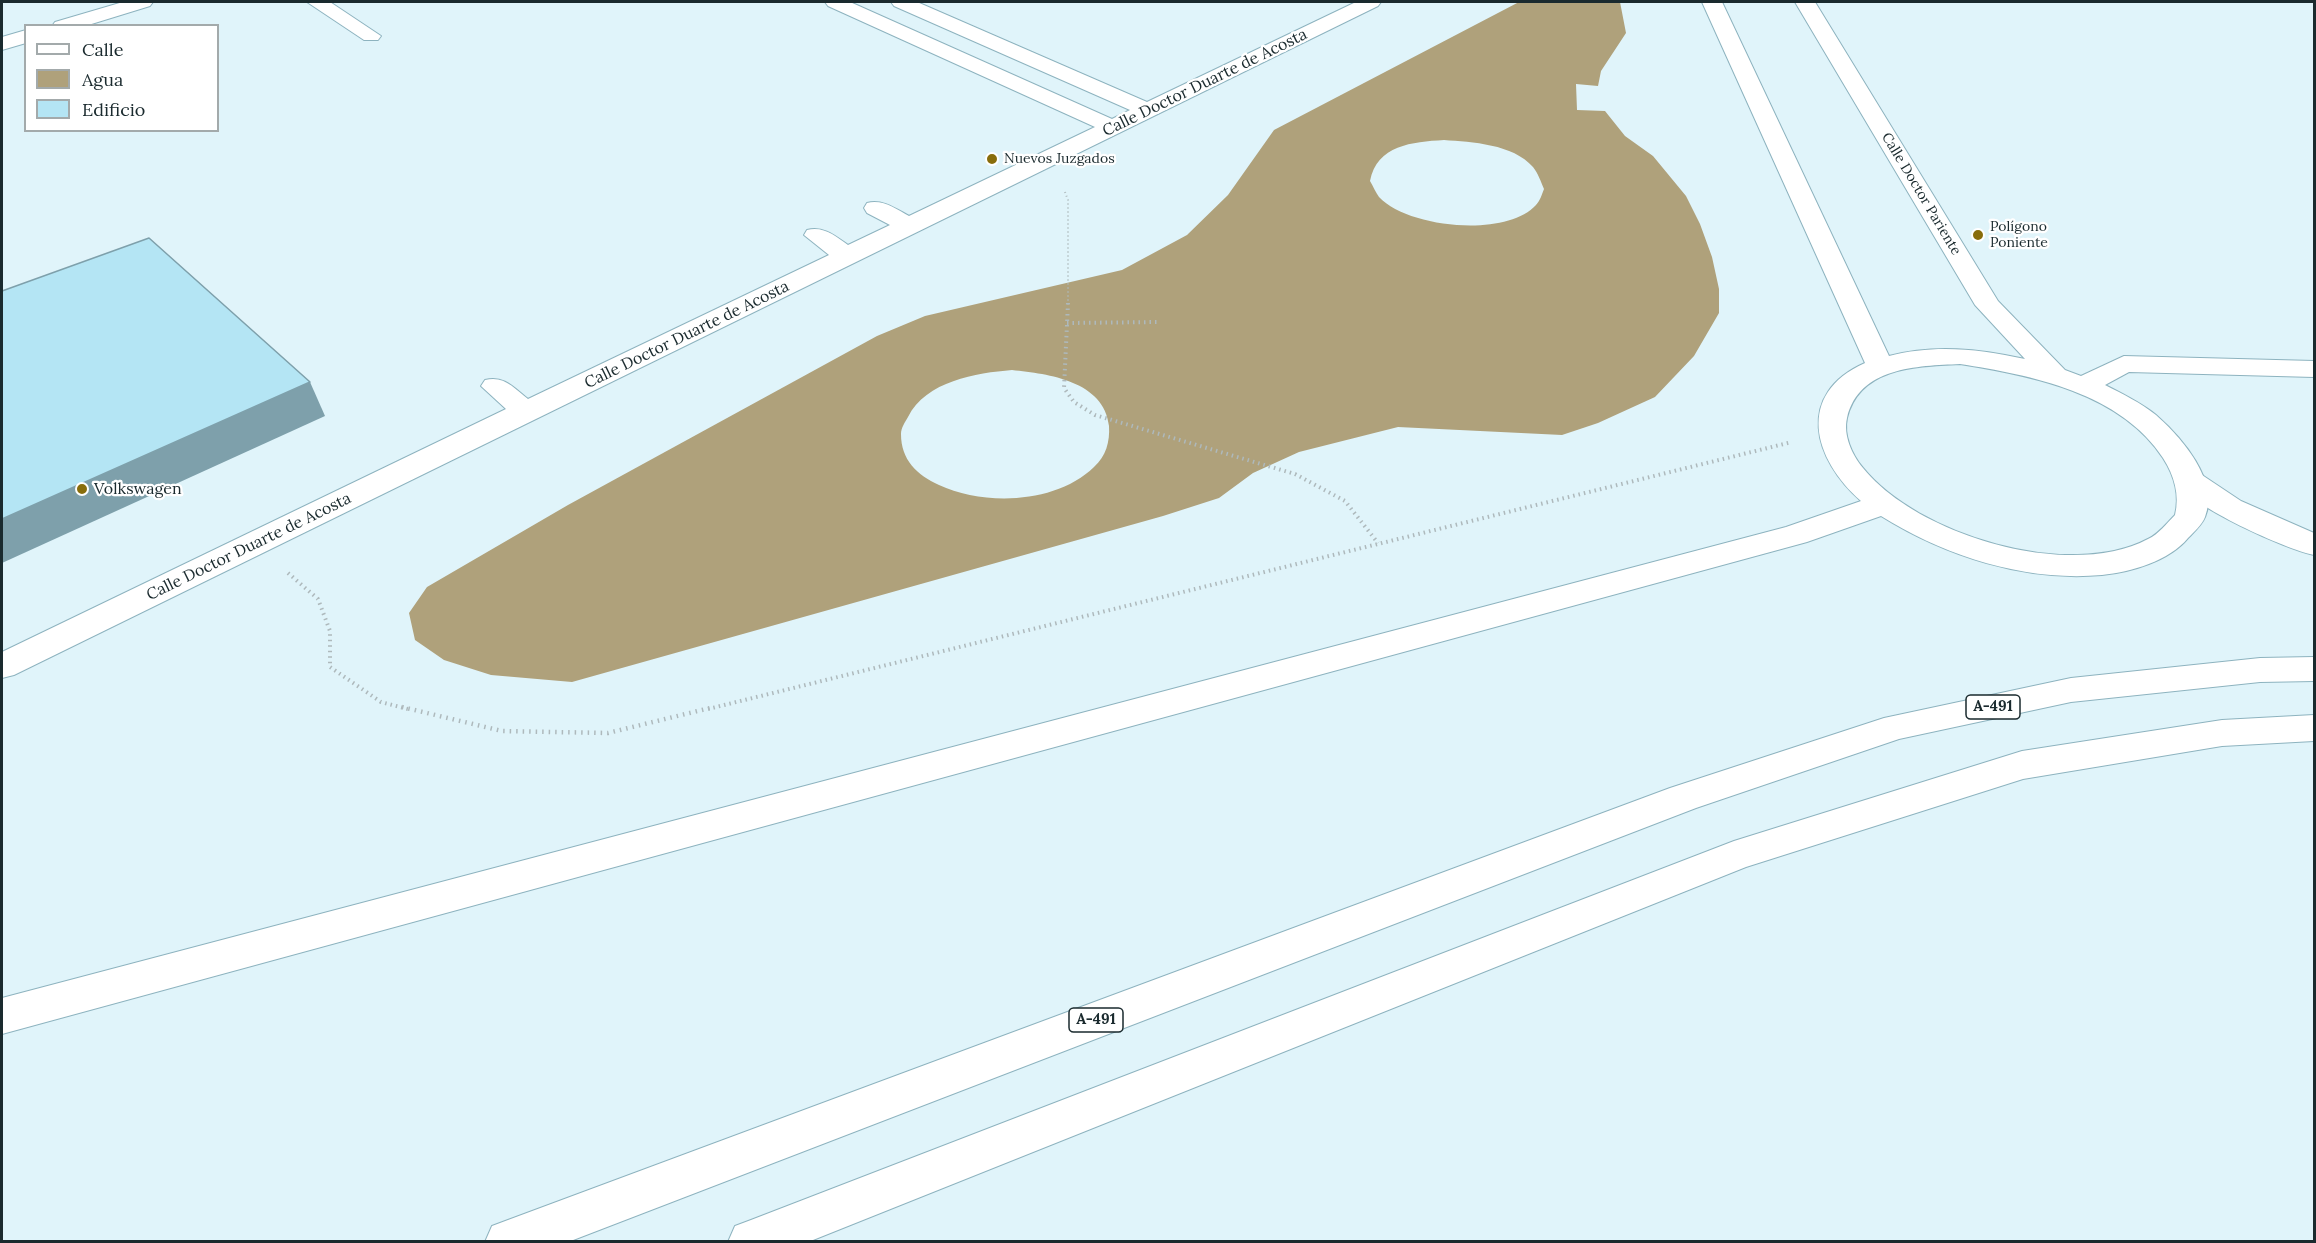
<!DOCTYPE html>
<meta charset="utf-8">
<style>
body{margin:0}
#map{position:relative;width:2316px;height:1243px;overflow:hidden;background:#f4fcfe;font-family:Lora,serif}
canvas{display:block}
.frame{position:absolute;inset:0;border:3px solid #1a2a2e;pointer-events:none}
.legend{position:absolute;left:24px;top:24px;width:195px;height:108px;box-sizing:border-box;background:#fff;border:2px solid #a3aaab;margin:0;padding:8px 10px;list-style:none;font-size:18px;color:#1a2a2e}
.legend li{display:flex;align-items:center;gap:12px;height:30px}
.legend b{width:30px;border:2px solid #a3aaab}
</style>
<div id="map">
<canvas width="2316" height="1243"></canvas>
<div class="frame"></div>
<ul class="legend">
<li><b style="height:8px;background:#fff"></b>Calle</li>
<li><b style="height:16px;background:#afa17b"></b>Agua</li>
<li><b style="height:16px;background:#b4e5f4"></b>Edificio</li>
</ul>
</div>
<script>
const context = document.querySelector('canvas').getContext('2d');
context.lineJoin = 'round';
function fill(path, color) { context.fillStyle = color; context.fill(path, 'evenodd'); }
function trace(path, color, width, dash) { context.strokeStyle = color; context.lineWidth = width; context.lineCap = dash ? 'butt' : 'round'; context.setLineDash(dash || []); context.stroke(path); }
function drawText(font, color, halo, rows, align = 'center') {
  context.font = font + ' Lora,serif'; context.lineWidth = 4.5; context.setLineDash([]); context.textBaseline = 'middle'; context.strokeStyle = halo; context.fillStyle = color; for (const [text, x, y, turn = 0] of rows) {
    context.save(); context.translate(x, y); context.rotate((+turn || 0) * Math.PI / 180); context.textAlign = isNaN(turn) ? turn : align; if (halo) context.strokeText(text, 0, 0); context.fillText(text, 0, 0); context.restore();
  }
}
const built = new Path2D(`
 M 2,2 L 2314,2 L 2314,1241 L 2,1241 ZM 26,26 L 218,26 L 218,130 L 26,130 Z`);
const water = new Path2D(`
 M 1519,2 L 1620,2 L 1626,33 L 1601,71 L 1598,86 L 1576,84 L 1577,110 L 1605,111 L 1625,136 L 1653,156 L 1686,196 L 1700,224 L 1712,257 L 1719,289 L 1719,313 L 1694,356 L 1655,397 L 1598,423 L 1562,435 L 1398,427 L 1299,452 L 1253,473 L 1219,498 L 1163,516 L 572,682 L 491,675 L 444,660 L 415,640 L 409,613 L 427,587 L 568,505 L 877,336 L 925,316 L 1122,270 L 1187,235 L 1228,195 L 1274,130 ZM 1444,140 C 1472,142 1513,144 1533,167 C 1538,173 1541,182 1544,189 C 1542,194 1540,201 1536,205 C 1506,238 1408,228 1379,197 C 1376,193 1373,186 1370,181 C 1377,145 1412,142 1444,140 ZM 1012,370 C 1049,374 1104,381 1109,426 C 1110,442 1106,456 1094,467 C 1056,504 984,506 939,485 C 917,475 901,460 901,434 C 901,428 905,422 908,417 C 926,381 976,373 1012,370 Z`);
const pathFar2 = new Path2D(`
 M 1065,192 L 1068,200 L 1068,305`);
const pathFar1 = new Path2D(`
 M 1068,303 L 1064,388 L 1074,402 L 1095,415 L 1295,474 L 1345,501 L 1378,543
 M 1067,323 L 1158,322
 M 288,573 L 318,599 L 330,631 L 330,667 L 381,702 L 408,709
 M 708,709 L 1792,442`);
const path = new Path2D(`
 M 402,707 L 502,731 L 608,733 L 714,707`);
const minor = new Path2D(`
 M 123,2 L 153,2 L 150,6 L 85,26 L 52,26 L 55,22 Z
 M 307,2 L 330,2 L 381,36 L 378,40 L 364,40 Z
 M 825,2 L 850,2 L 1112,119 L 1130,110 L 894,6 L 891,2 L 917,2 L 1147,102 L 1356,2 L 1381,2 L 1378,6 L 14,675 L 2,678 L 2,652 L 506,409 L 481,386 L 485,380 C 504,375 514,388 528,399 L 829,255 L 804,235 L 807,230 C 824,226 835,236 848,245 L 890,225 L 867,213 L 864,208 L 867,203 C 883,199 896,209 909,216 L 1095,127 L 828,6 Z
 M 1702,2 L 1722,2 L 1889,356 C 1935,344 1979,349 2025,359 L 1975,305 L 1795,2 L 1815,2 L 1998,301 L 2065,370 L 2081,376 L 2124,356 L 2314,361 L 2314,377 L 2129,372 L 2105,385 C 2123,394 2141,403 2156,415 C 2181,437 2220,481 2205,517 C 2202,525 2194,532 2188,538 C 2169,561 2131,572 2102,575 C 2025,582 1945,556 1881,516 L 1807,542 L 2,1034 L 2,998 L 1786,527 L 1861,501 C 1813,459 1795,394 1865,363 ZM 1960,364 C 2031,375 2121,393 2163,458 C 2174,475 2180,495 2175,515 C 2166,524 2159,534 2148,539 C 2069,581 1917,535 1863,468 C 1852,455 1843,435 1847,418 C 1859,367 1917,366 1960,364 Z
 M 26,30 L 26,43 L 2,50 L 2,37 Z`);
const highway = new Path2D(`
 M 2191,473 L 2202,475 L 2241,501 L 2314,533 L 2314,555 C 2285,549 2192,507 2176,482 L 2180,475 Z
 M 2314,657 L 2314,681 L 2260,682 L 2071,702 L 1899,739 L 1696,808 L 568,1242 L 485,1242 L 492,1226 L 508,1220 L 1670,788 L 1884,718 L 2071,678 L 2260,658 Z
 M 2314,715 L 2314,741 L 2222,746 L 2023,779 L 1746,867 L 808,1242 L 728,1242 L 735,1226 L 751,1220 L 1734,841 L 2022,751 L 2222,720 Z`);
const shadedWall = new Path2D(`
 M 310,382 L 325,416 L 2,563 L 2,519 Z`);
const building = new Path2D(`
 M 149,238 L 310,382 L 2,519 L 2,291 Z`);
const markers = [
 [992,159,6,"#886d0b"],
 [1978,235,6,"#886d0b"],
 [82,489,6,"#886d0b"]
];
const farPoinames = [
 ["Nuevos Juzgados",1004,159],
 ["Polígono",1990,227],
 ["Poniente",1990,243]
];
const farStreetnames = [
 ["Calle Doctor Pariente",1921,194,59]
];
const shields = [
 [1993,707,54],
 [1096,1020,54]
];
const shieldNames = [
 ["A-491",1993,707],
 ["A-491",1096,1020]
];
const streetNames = [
 ["Calle Doctor Duarte de Acosta",1205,83,-26],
 ["Calle Doctor Duarte de Acosta",687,335,-26],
 ["Calle Doctor Duarte de Acosta",249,547,-26]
];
const poiNames = [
 ["Volkswagen",94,489]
];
fill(built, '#e0f4fa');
fill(water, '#afa17b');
trace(minor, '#8db3bf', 2);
trace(highway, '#8db3bf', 2);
trace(pathFar2, '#aeb9bc', 2, [1, 3]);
trace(pathFar1, '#aeb9bc', 4, [1.5, 4]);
trace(path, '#aeb9bc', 4.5, [1.5, 5]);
fill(minor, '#fff');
fill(highway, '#fff');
fill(shadedWall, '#7ea0ab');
fill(building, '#b4e5f4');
trace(building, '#7ea0ab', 1.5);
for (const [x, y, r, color] of markers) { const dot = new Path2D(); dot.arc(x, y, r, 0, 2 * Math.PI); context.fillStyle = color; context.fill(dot); trace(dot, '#fff', 2); }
drawText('14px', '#1a2a2e', '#fff', farPoinames, 'left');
drawText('14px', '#1a2a2e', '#fff', farStreetnames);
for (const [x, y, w] of shields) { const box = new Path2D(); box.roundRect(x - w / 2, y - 12, w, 24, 4.5); context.fillStyle = '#fff'; context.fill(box); trace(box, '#1a2a2e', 1.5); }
drawText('bold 15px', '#1a2a2e', null, shieldNames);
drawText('16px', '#1a2a2e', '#fff', streetNames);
drawText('16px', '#1a2a2e', '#fff', poiNames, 'left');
</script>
